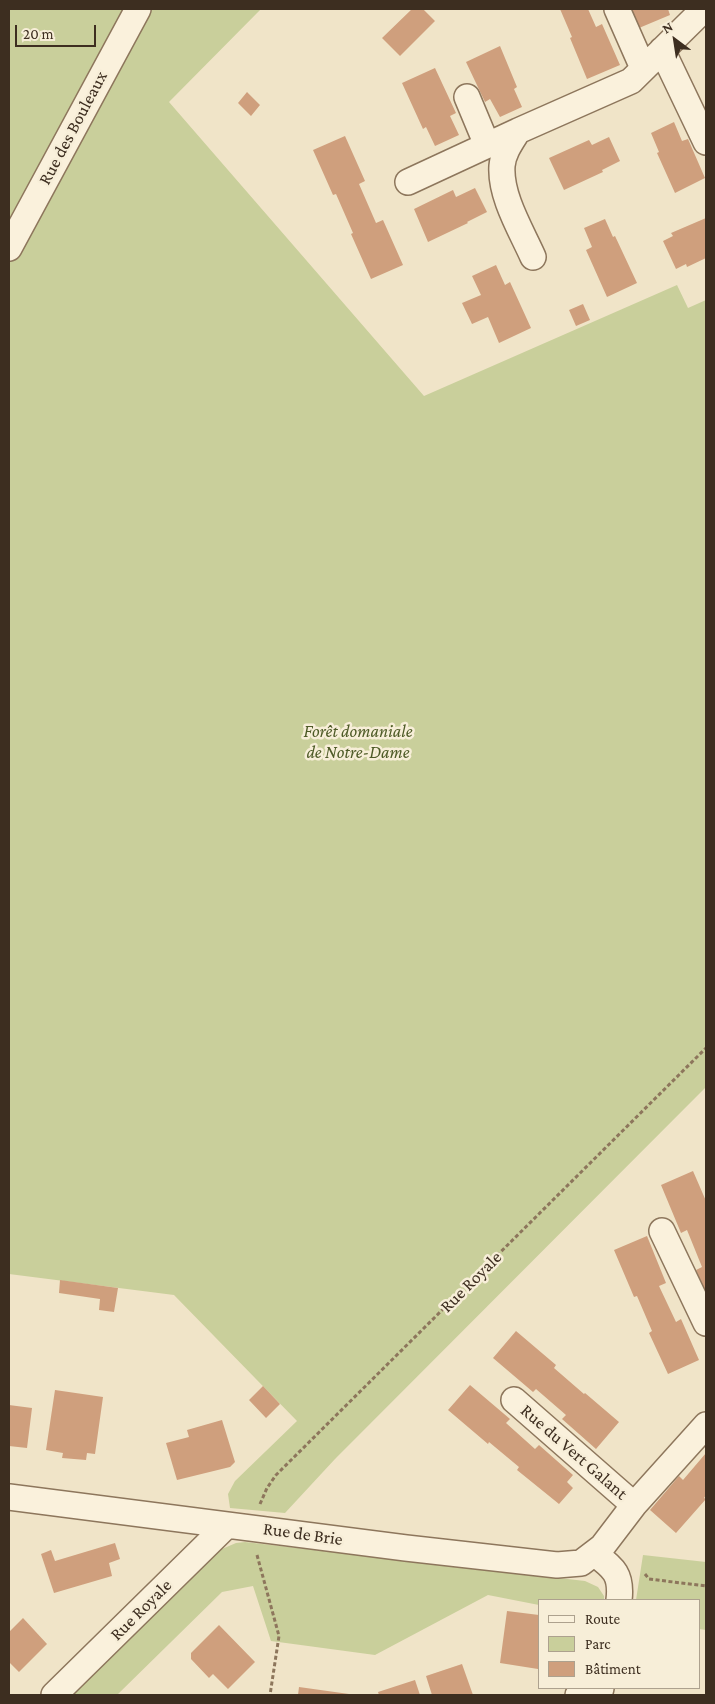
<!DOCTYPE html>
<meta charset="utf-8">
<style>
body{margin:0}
#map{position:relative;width:715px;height:1704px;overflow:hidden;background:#f0e4c8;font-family:"Crimson Pro",serif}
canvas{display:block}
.frame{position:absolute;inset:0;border:10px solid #3d2e20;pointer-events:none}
.legend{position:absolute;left:538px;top:1599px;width:162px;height:90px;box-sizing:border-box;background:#f7eed8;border:1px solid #ada18e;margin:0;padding:6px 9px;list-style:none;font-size:15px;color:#3d2e20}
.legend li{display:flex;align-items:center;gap:10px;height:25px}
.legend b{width:25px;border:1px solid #ada18e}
.north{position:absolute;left:650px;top:15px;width:50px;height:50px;-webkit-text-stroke:4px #f7eed8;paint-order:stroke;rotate:329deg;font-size:14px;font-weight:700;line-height:20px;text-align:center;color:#3d2e20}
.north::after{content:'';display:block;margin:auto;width:18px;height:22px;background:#3d2e20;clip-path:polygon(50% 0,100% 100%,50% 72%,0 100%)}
.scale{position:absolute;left:15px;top:25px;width:81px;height:22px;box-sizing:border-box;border:2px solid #3d2e20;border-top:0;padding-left:6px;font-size:15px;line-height:18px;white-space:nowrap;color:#3d2e20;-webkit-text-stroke:4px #f7eed8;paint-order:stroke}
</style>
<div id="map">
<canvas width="715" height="1704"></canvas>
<div class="frame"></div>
<ul class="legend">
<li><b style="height:6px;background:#faf1dc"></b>Route</li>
<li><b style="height:14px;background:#c9cf9b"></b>Parc</li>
<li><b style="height:14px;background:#cf9f7d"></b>Bâtiment</li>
</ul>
<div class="north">N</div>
<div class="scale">20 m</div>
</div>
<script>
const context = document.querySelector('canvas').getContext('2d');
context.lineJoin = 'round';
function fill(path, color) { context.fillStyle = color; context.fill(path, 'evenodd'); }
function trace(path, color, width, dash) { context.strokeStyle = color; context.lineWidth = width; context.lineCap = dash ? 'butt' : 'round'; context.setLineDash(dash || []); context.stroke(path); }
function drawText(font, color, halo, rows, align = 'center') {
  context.font = font + ' "Crimson Pro",serif'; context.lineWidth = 5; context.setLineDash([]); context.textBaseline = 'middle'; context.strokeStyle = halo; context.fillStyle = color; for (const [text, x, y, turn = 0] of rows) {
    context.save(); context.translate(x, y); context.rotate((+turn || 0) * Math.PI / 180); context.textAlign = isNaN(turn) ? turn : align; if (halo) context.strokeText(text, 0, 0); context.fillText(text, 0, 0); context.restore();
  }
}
const green = new Path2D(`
 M 9,9 L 261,9 L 169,102 L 424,396 L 677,285 L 688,308 L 706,300 L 706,1087 L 335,1459 L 285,1513 L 230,1508 L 228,1494 L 235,1481 L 297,1421 L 174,1295 L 9,1274 Z
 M 245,1542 L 585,1581 L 598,1587 L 604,1596 L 604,1600 L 539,1600 L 539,1605 L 488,1595 L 375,1655 L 271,1641 L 253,1586 L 222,1592 L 117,1695 L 68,1695 L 215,1552 L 236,1543 Z
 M 643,1555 L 706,1562 L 706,1630 L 699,1629 L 699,1600 L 636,1600 Z`);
const building = new Path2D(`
 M 412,9 L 423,9 L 435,21 L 400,56 L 382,38 Z
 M 560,9 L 588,9 L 596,27 L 602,24 L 620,65 L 587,79 L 570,38 L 572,37 Z
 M 630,9 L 668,9 L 670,15 L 639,28 Z
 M 500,46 L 517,87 L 514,89 L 522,107 L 500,117 L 490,99 L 485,102 L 466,62 Z
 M 435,68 L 456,113 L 450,116 L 459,135 L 435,146 L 426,127 L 423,129 L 402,83 Z
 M 247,92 L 260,105 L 251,116 L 238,103 Z
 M 674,122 L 682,141 L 688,139 L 705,178 L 675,193 L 657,153 L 659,152 L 651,133 Z
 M 345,136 L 365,181 L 359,184 L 376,223 L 383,220 L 403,265 L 371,279 L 351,234 L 353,233 L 336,194 L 333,195 L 313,150 Z
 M 609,137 L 620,161 L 602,170 L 603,172 L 564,190 L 549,158 L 589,140 L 592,145 Z
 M 475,188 L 487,212 L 467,222 L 468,223 L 428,242 L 414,209 L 453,190 L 456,197 Z
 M 706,218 L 706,258 L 687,267 L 686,264 L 676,269 L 663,241 L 673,236 L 671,233 Z
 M 605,219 L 613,237 L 615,236 L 637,283 L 607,297 L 586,250 L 592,247 L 584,228 Z
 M 496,265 L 505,285 L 510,282 L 531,328 L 499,343 L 488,317 L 472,324 L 462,303 L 481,295 L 472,276 Z
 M 583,304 L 590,320 L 576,326 L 569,310 Z
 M 693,1171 L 706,1201 L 706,1294 L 696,1270 L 702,1267 L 687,1230 L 681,1233 L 661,1185 Z
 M 647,1236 L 666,1283 L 659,1286 L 676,1322 L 681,1319 L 699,1360 L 668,1374 L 649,1333 L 652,1331 L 637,1296 L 634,1297 L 614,1250 Z
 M 60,1280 L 118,1288 L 114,1312 L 99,1310 L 100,1299 L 59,1293 Z
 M 516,1331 L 556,1365 L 554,1368 L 584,1394 L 585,1393 L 619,1422 L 596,1449 L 562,1419 L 566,1415 L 536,1389 L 533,1392 L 493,1358 Z
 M 470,1385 L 510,1419 L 506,1423 L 535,1449 L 539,1445 L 573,1475 L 567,1482 L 573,1488 L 559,1504 L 517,1470 L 519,1467 L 489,1442 L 488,1444 L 448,1410 Z
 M 263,1386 L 280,1404 L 266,1418 L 249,1400 Z
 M 55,1390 L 103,1397 L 95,1454 L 87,1453 L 86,1460 L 62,1458 L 63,1453 L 46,1450 Z
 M 9,1405 L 32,1408 L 27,1448 L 9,1446 Z
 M 222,1420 L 235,1462 L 230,1467 L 177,1480 L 166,1443 L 189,1437 L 187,1430 Z
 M 706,1453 L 706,1495 L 704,1498 L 706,1499 L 676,1533 L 650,1510 L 679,1476 L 683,1480 Z
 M 115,1543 L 120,1559 L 109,1563 L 112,1576 L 54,1593 L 41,1554 L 51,1550 L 55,1561 Z
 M 507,1611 L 539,1615 L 538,1669 L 500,1663 Z
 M 23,1618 L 47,1644 L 19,1672 L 9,1662 L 9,1632 Z
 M 219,1625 L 255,1662 L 228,1689 L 213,1674 L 209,1678 L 191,1659 L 191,1653 Z
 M 462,1664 L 473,1695 L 432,1695 L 426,1676 Z
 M 415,1680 L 420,1695 L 379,1695 L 378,1692 Z
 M 299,1687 L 349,1694 L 349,1695 L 298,1695 Z`);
const path = new Path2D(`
 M 260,1504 L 267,1488 L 276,1475 L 706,1048
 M 257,1555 L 279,1636 L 270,1695
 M 645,1574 L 649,1579 L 706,1586`);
const street = new Path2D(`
 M 617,9 L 643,68
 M 662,50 L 706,142
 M 467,97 L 487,145
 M 408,182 L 518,131
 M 9,248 L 138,9
 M 533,257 C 521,230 500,196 502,166 C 503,153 511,142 518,131 L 631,81 L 704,9
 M 662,1231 L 706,1323
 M 514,1400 L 634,1505
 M 9,1497 L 406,1548 L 557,1565 L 581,1563 L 602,1547 L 634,1505 L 706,1425
 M 595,1554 C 614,1568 622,1575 619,1600
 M 54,1695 L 227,1525
 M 578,1695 L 600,1692 L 601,1688`);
const streetNames = [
 ["Rue des Bouleaux",73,128,-62],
 ["Rue Royale",471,1282,-45],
 ["Rue du Vert Galant",574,1452,41],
 ["Rue de Brie",303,1534,8],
 ["Rue Royale",141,1610,-45]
];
const parkNames = [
 ["Forêt domaniale",358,731],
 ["de Notre-Dame",358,752]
];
fill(green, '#c9cf9b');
fill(building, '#cf9f7d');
trace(street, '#8d765c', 28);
trace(path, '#8d765c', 3, [4, 2.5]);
trace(street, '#faf1dc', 25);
drawText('18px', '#3d2e20', '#f7eed8', streetNames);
drawText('italic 18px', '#4d5a26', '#f7eed8', parkNames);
</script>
